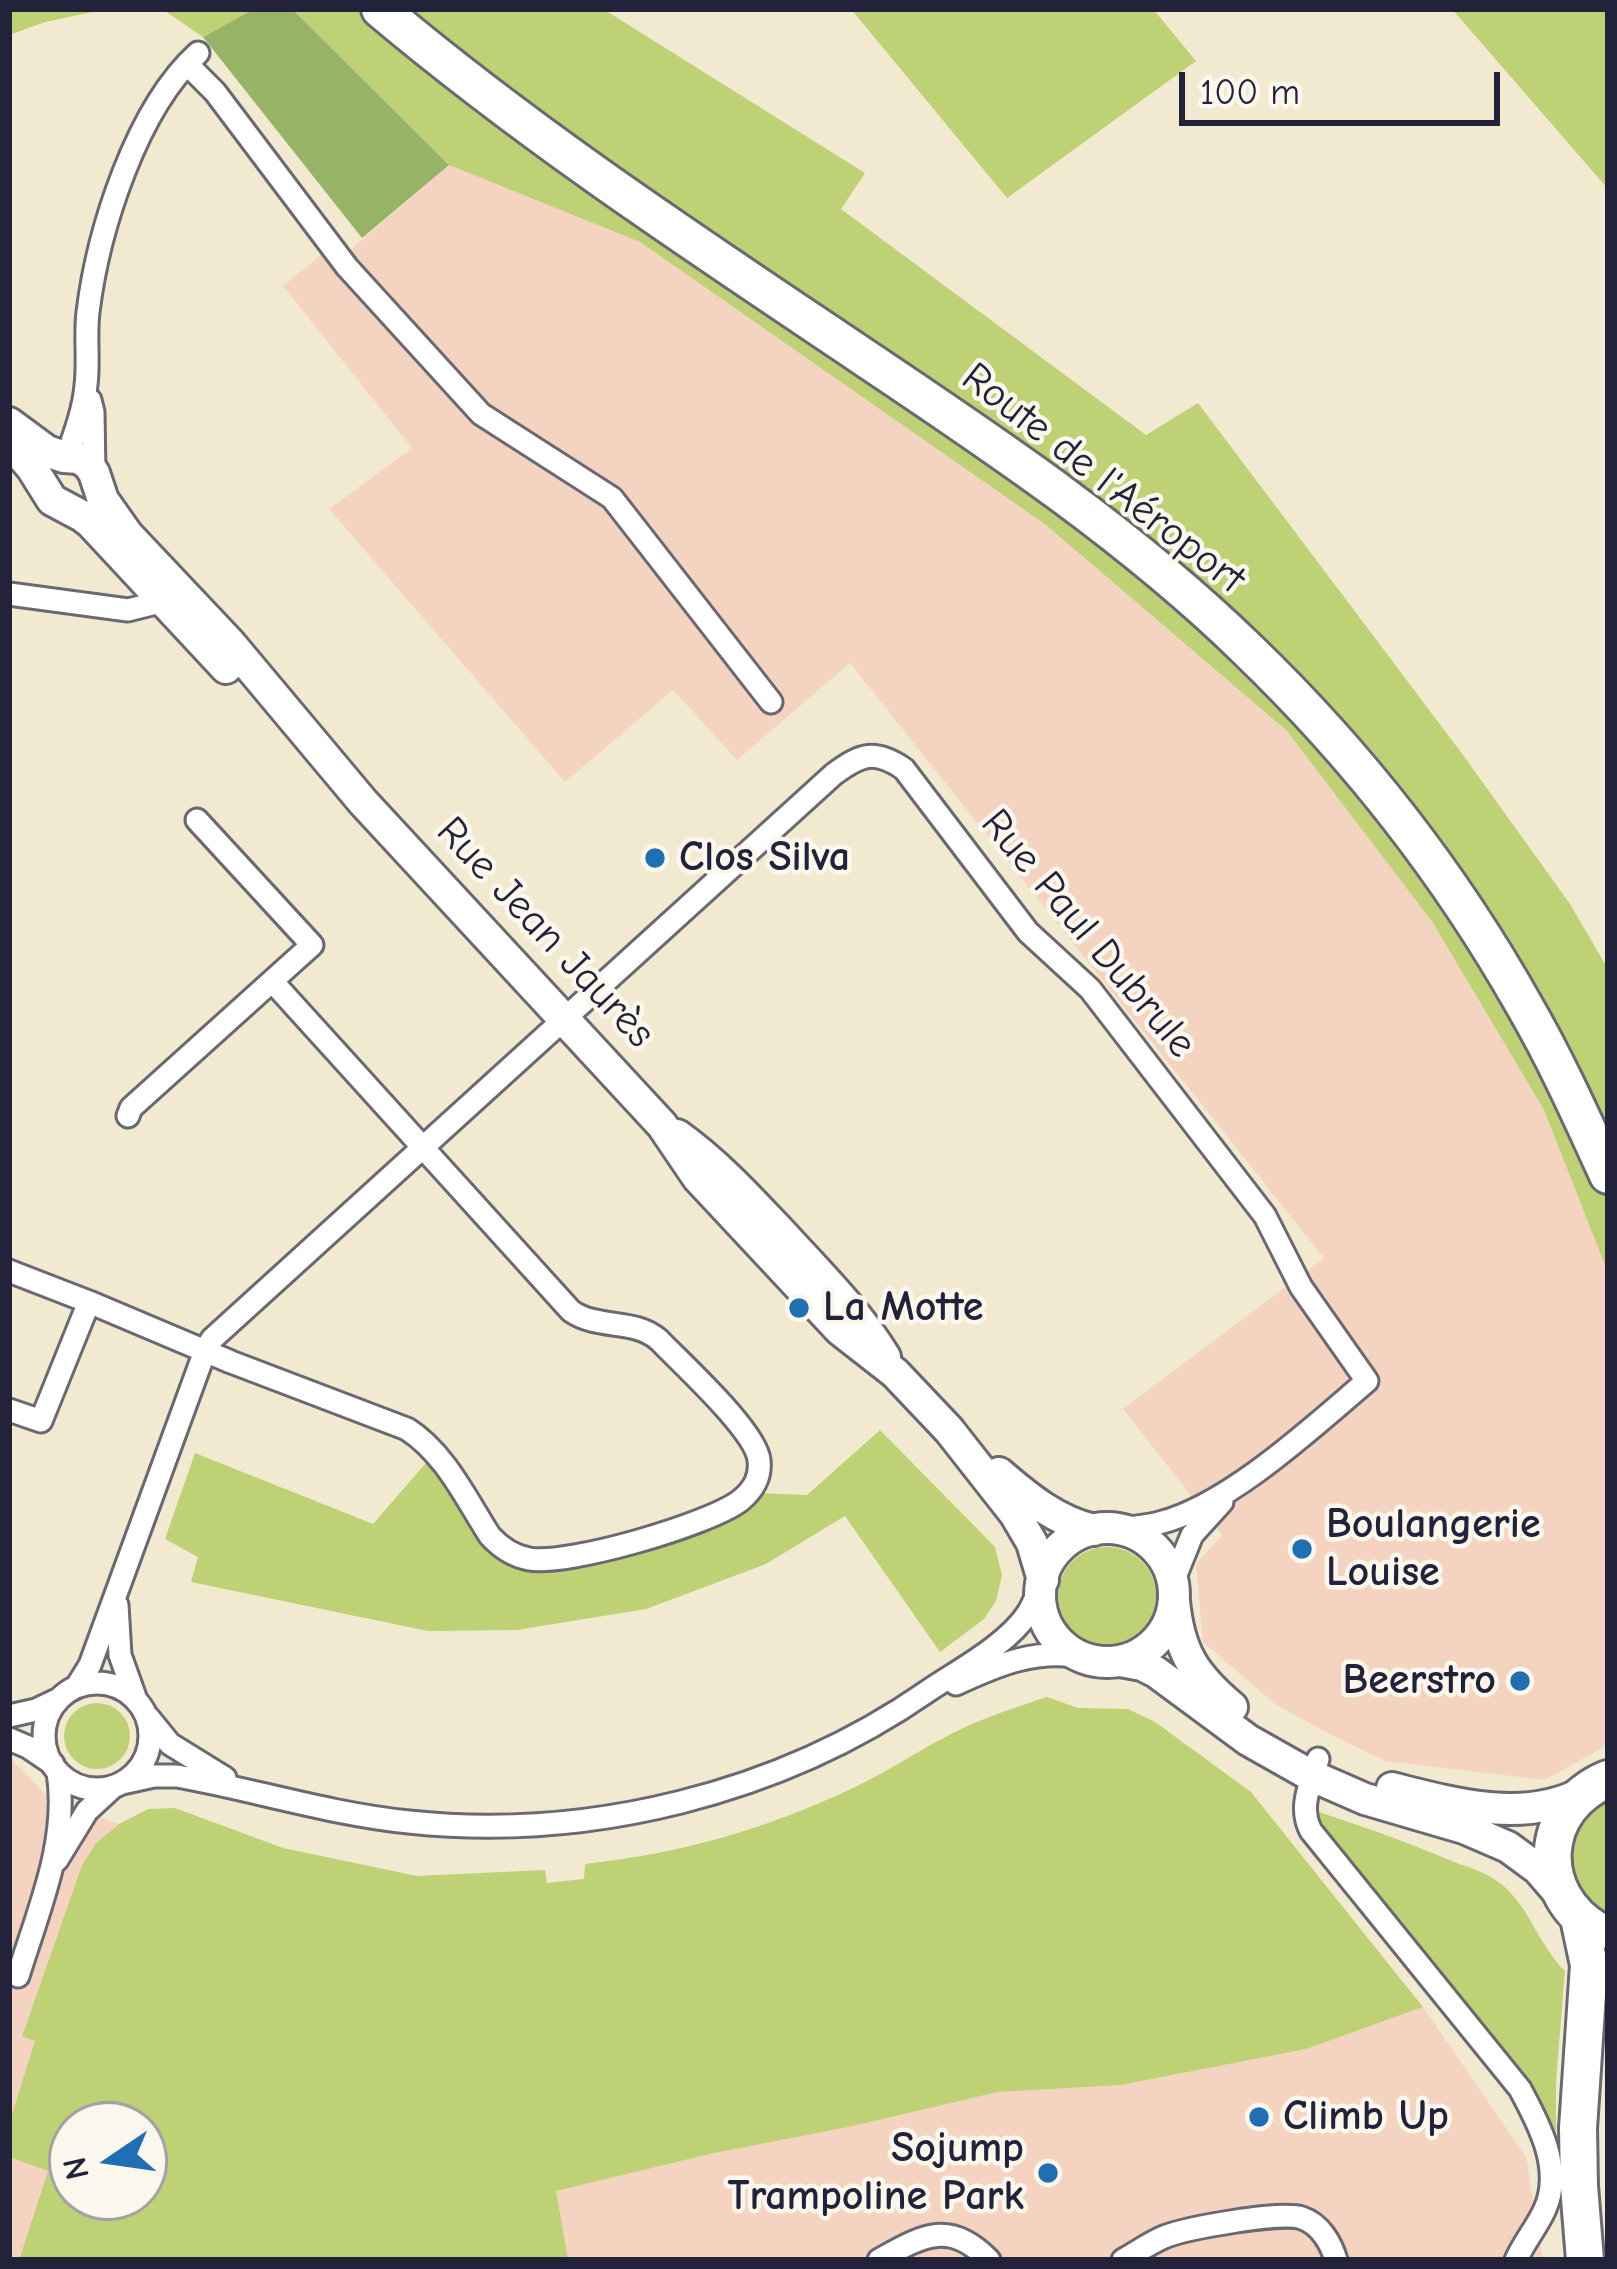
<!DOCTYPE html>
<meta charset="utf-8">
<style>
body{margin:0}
#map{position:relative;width:1617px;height:2269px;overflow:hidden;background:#f1ead1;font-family:"Comic Neue",sans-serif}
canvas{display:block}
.frame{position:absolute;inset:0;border:12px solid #22223b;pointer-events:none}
.north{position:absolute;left:48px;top:2101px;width:120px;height:120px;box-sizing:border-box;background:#fbf7ec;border:3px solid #a4a2a5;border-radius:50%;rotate:257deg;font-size:33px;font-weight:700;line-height:48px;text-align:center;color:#22223b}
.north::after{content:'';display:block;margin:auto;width:42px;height:54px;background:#1f6fb2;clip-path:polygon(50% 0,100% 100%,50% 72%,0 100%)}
.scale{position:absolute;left:1179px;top:72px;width:321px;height:54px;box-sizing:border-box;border:6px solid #22223b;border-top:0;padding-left:15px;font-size:36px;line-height:42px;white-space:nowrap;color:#22223b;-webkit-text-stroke:9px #fbf7ec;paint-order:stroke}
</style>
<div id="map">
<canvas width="1617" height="2269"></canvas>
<div class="frame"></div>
<div class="north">N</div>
<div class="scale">100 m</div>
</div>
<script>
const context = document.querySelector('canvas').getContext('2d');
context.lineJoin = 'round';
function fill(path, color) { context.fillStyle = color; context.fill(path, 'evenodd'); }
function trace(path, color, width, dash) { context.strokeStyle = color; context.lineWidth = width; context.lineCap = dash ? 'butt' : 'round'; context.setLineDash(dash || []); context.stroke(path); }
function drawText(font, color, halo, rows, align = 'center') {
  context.font = font + ' "Comic Neue",sans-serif'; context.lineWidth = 9; context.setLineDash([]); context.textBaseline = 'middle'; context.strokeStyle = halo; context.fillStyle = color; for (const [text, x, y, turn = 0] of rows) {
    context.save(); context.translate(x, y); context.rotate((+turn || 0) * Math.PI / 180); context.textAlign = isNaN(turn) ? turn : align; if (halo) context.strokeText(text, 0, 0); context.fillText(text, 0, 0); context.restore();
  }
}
const built = new Path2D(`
 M 449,165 L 640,242 L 1046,525 L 1287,731 L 1433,923 L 1544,1110 L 1608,1273 L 1608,1730 L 1604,1747 L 1545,1780 L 1385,1761 L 1320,1729 L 1275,1704 L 1203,1642 L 1196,1564 L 1222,1535 L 1123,1409 L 1324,1258 L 850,663 L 737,760 L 673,690 L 565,782 L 329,509 L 412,448 L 283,286 L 327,250 L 336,262 Z
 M 9,1757 L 53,1802 L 119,1824 L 96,1843 L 82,1865 L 22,2035 L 36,2040 L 9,2124 Z
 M 1423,2007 L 1526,2157 L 1543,2260 L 568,2260 L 555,2191 L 714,2153 L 848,2126 L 998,2092 L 1121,2085 L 1306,2049 Z
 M 9,2157 L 48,2171 L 19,2260 L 9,2260 Z`);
const green = new Path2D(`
 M 9,9 L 107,9 L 45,22 L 9,35 Z
 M 162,9 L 254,9 L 203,37 Z
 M 292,9 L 603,9 L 865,173 L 841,209 L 1146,435 L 1198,403 L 1463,755 L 1570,904 L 1608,969 L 1608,1273 L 1544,1110 L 1433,923 L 1287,731 L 1046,525 L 640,242 L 449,165 Z
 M 851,9 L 1153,9 L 1196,61 L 1007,198 Z
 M 1452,9 L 1608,9 L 1608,189 Z
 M 880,1430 L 995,1547 L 1002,1575 L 996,1601 L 984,1619 L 940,1652 L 845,1516 L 766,1564 L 646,1609 L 517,1630 L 428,1631 L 191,1582 L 198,1557 L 165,1539 L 195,1453 L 373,1524 L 431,1457 L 453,1496 L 502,1557 L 545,1568 L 759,1493 L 807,1495 Z
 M1058 1596a49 49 0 1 1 98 0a49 49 0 1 1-98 0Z
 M 1047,1697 L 1078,1708 L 1128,1709 L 1155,1722 L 1251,1792 L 1423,2007 L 1306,2049 L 1121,2085 L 998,2092 L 848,2127 L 714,2153 L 556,2191 L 568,2260 L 19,2260 L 48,2171 L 9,2157 L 9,2124 L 35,2041 L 22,2036 L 82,1865 L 96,1843 L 119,1824 L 148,1809 L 175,1808 L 283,1848 L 417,1876 L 545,1870 L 547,1883 L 584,1879 L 585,1864 C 682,1853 764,1830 853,1788 C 887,1772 918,1751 951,1734 C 982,1718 1014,1708 1047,1697 ZM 72,2125 L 144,2125 L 144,2197 L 72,2197 Z
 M64 1736a33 33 0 1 1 66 0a33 33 0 1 1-66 0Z
 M 1608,1798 L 1608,1918 C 1597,1912 1593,1907 1586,1898 C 1559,1860 1566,1821 1608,1798 Z
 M 1313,1810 C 1361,1826 1408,1842 1454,1862 C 1468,1867 1485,1872 1497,1881 C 1528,1902 1538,1945 1565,1971 L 1556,2082 L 1556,2143 L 1553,2147 L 1535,2096 L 1496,2042 L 1359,1872 L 1313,1822 Z`);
const forest = new Path2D(`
 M 254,9 L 292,9 L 449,165 L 362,238 L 203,37 Z`);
const street = new Path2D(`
 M 187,64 L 215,92 L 347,267 L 481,414 L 612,498 L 771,702
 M 90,400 L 93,412 L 94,473
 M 67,456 C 75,433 84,409 86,385 C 89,361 85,336 88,312 C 98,231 136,109 198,53
 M 9,594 L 128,610 L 152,604 L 169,588
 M 128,1116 L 131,1108 L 272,981
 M 9,1271 L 89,1302 L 231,1362 L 407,1429 C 445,1453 466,1499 490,1536 C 501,1548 513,1556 529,1559 C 567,1566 711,1524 741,1500 C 754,1489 761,1477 759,1460 C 756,1431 682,1364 659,1340 C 634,1318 598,1330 571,1311 L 272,981 L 312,945 L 197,820
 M 9,1410 L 41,1421 L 89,1302
 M 1173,1582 L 1192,1535 L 1222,1502
 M 117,1605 L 120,1655 L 135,1697
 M44 1736a53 53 0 1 1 106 0a53 53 0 1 1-106 0Z
 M 956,1684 C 999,1664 1035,1649 1083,1657
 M 77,1686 L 90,1665 L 205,1351 L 212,1339 L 834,774 C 861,754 875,749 904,769 L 1028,932 L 1090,989 L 1265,1216 L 1301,1287 L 1367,1381 C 1313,1427 1228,1506 1159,1523 C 1144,1527 1128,1528 1113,1529
 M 9,1716 L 36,1710 L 57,1700
 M 148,1717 L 170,1744 L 225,1778
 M 9,1739 L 28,1747 L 53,1764
 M 1318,1759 C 1311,1783 1298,1807 1311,1831 L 1520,2089 C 1539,2124 1563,2169 1545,2209 C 1537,2227 1524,2242 1516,2260
 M 122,1783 L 154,1776 L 177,1776 C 255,1790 330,1814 409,1822 C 588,1841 780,1794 928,1691 C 959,1670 1007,1645 1028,1613 C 1034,1603 1038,1592 1043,1580
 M 57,1860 L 87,1811 L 113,1787
 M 18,1976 C 38,1911 69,1841 58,1772
 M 879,2260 C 922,2236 949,2219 989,2260
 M 1123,2260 C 1137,2252 1150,2243 1164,2237 C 1186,2228 1281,2211 1302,2218 C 1320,2224 1331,2243 1336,2260`);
const secondary = new Path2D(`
 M 9,423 L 47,451 L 64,457 L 78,458 L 88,464 L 94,473 L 103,500 L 127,534 L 229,642 L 363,802 L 662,1125 L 698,1178 L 840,1330 L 895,1373 L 949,1430 L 1015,1514 L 1032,1543 L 1043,1580
 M 9,441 L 32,468 L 52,500 L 82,516 L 91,523 L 226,668
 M 677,1135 C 719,1165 753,1203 788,1240 C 823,1278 858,1313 885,1357
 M 999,1473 C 1028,1498 1056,1521 1094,1530
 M1040 1595a67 67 0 1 1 134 0a67 67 0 1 1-134 0Z
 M 1174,1601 C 1179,1652 1194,1675 1232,1707
 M 1120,1661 L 1142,1665 L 1156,1672 L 1248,1740 L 1310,1775 L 1365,1799 L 1464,1828 L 1508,1847 L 1538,1869 L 1563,1898
 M 1392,1788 C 1454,1804 1525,1824 1584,1792`);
const primary = new Path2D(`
 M 380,9 C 533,138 700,247 865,358 C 998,447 1132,537 1247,649 C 1355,753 1450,874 1524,1005 C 1556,1060 1582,1118 1608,1175
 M 1579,1918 L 1589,1965 L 1578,2128 L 1579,2186 L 1585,2260
 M 1598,1931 C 1534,1894 1538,1808 1608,1779`);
const markers = [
 [655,858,12,"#1f6fb2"],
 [799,1308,12,"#1f6fb2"],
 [1302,1549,12,"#1f6fb2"],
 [1520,1681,12,"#1f6fb2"],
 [1259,2117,12,"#1f6fb2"],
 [1048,2173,12,"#1f6fb2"]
];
const streetNames = [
 ["Route de l'Aéroport",1103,479,38],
 ["Rue Jean Jaurès",545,933,47],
 ["Rue Paul Dubrule",1088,934,50]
];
const poiNames = [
 ["Clos Silva",679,858],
 ["La Motte",823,1308],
 ["Boulangerie",1326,1525],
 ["Louise",1326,1573],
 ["Beerstro",1496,1681,"right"],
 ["Climb Up",1283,2117],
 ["Sojump",1024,2149,"right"],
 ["Trampoline Park",1024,2197,"right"]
];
fill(built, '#f4d3c0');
fill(green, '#bed174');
fill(forest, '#96b366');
trace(street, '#6a6870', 27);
trace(secondary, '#6a6870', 36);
trace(primary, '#6a6870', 42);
trace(street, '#fff', 21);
trace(secondary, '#fff', 30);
trace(primary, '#fff', 36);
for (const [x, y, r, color] of markers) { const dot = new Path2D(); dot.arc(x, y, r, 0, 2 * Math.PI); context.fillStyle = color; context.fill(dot); trace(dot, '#fbf7ec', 4.5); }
drawText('42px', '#22223b', '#fbf7ec', streetNames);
drawText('bold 42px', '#22223b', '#fbf7ec', poiNames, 'left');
</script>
